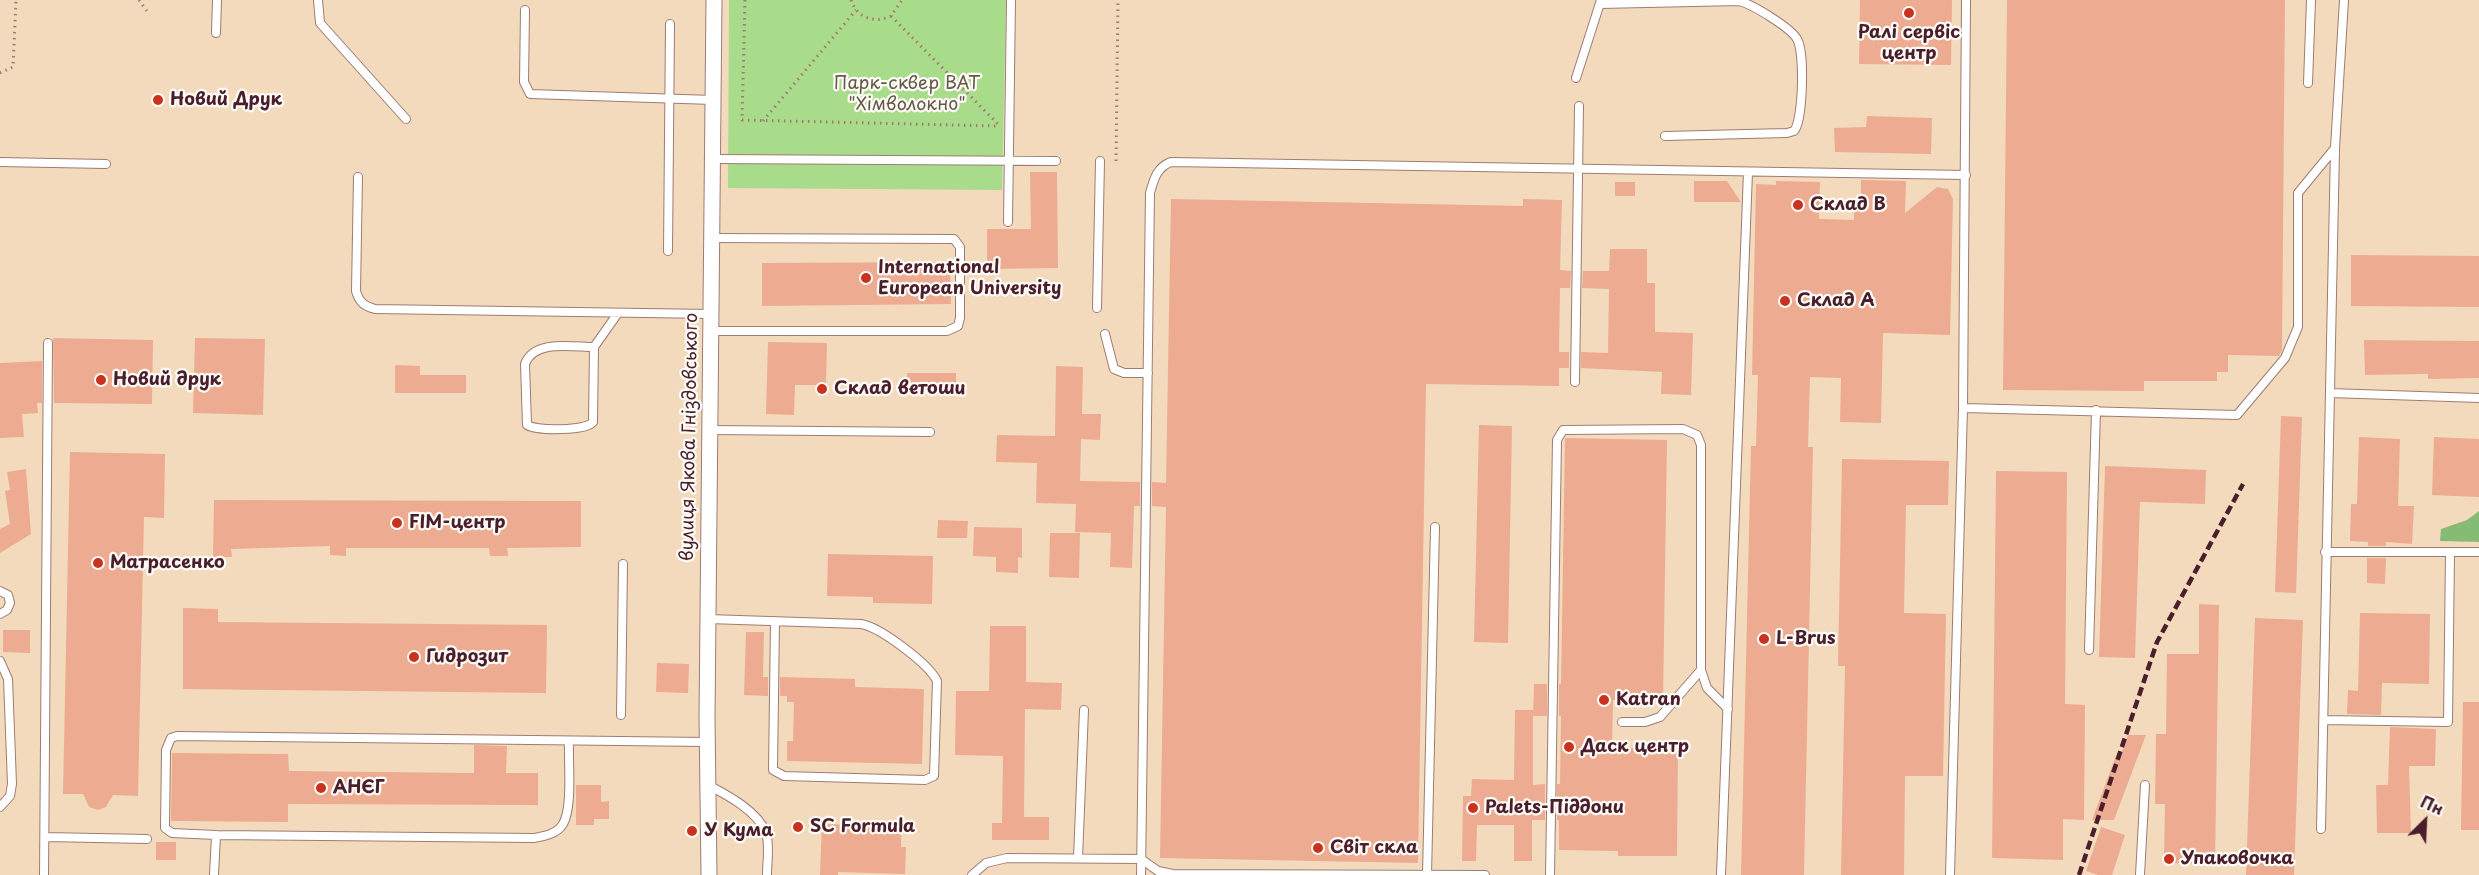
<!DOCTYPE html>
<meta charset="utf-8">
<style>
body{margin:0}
#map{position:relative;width:2479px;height:875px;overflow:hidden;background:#f3dabc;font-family:"Playpen Sans",sans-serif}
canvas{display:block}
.north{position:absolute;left:2395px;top:791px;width:60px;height:60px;-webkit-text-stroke:4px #fdfcf7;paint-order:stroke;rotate:24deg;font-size:16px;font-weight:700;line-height:24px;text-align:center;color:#4a1f2b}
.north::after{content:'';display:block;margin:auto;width:21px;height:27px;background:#4a1f2b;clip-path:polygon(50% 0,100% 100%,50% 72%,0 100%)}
</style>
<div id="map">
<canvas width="2479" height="875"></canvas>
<div class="north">Пн</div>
</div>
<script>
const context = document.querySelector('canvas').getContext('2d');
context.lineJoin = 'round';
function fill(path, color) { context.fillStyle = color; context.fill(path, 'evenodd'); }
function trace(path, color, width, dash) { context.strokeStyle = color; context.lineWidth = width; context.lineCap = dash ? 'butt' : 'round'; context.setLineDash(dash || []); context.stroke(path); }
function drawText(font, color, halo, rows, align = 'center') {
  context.font = font + ' "Playpen Sans",sans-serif'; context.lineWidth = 4.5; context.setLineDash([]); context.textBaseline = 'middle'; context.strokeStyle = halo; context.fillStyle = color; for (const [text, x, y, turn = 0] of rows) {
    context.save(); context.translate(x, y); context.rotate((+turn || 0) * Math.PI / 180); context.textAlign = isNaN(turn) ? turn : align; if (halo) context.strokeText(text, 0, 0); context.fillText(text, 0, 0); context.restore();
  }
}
const green = new Path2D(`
 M 729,0 L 1006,0 L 1002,190 L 728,188 Z`);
const forest = new Path2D(`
 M 2479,511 L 2479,542 L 2440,541 L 2441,529 L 2467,520 Z`);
const building = new Path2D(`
 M 1860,0 L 1952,0 L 1951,65 L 1859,64 Z
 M 2007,0 L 2285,0 L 2282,350 L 2279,356 L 2228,355 L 2228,372 L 2217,372 L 2217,381 L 2144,381 L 2144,391 L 2003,390 Z
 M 1867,116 L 1932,118 L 1931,154 L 1835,152 L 1834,128 L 1866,127 Z
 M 1030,172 L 1057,172 L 1058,268 L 987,269 L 987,229 L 1031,229 Z
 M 1861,180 L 1906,181 L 1905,213 L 1937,187 L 1948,189 L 1953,199 L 1950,335 L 1883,333 L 1881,423 L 1840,422 L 1841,378 L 1810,377 L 1808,447 L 1813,447 L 1804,875 L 1741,875 L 1751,446 L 1756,446 L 1758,375 L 1752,375 L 1756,184 L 1776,185 L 1776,181 L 1820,182 L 1819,219 L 1854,220 L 1854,199 L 1861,199 Z
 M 1694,181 L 1727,181 L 1741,202 L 1694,202 Z
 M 1615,182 L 1635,182 L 1635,196 L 1615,196 Z
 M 1171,199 L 1523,206 L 1523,199 L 1562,200 L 1560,270 L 1571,271 L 1570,288 L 1560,288 L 1559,352 L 1569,352 L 1569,368 L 1559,368 L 1559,386 L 1426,384 L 1418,863 L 1160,858 L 1166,507 L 1152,506 L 1152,482 L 1166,483 Z
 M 1610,249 L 1647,249 L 1647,283 L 1655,283 L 1655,332 L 1693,333 L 1691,395 L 1661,394 L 1662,372 L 1581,368 L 1581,352 L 1608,353 L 1609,289 L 1582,288 L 1583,271 L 1609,271 Z
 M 2351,255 L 2479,256 L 2479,307 L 2351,306 Z
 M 950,262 L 951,304 L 762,306 L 762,263 Z
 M 53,338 L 153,340 L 152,404 L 54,403 Z
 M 195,338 L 265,339 L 263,415 L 193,413 Z
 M 2364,340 L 2479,341 L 2479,378 L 2428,379 L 2428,374 L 2365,375 Z
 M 768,342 L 827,343 L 826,385 L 795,385 L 794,415 L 766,414 Z
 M 42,361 L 42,403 L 37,403 L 38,413 L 22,414 L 24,437 L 0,438 L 0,363 Z
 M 395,365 L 420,366 L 420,375 L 466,375 L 466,393 L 395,393 Z
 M 1056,366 L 1083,367 L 1082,414 L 1101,414 L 1100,440 L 1081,439 L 1080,481 L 1140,482 L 1140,506 L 1134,506 L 1132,568 L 1110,567 L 1111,533 L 1075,532 L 1076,504 L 1036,503 L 1037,463 L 996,462 L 997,435 L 1055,436 Z
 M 907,373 L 956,373 L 956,391 L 908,391 Z
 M 2281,416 L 2302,417 L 2296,593 L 2275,592 Z
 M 1479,425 L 1512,426 L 1508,643 L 1474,642 Z
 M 2359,437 L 2400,439 L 2398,506 L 2414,506 L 2412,544 L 2386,542 L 2386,546 L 2368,546 L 2368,542 L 2350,541 L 2351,504 L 2357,504 Z
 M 2434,437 L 2479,439 L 2479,497 L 2432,495 Z
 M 1565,438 L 1667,440 L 1663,701 L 1613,700 L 1612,748 L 1678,747 L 1677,856 L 1618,856 L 1618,851 L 1559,850 L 1559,820 L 1557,820 L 1557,784 L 1560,784 L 1561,716 L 1559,716 L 1559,684 L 1561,684 Z
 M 70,452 L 165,454 L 164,518 L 144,517 L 138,796 L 113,795 L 106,807 L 98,810 L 89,807 L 83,794 L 63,794 Z
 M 1842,459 L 1949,461 L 1948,505 L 1906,505 L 1904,613 L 1946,614 L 1943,776 L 1905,776 L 1904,875 L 1841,875 L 1845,666 L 1838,666 Z
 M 2105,466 L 2206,470 L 2205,504 L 2140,502 L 2135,658 L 2099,657 Z
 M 26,469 L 31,534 L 0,553 L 0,529 L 10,524 L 5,491 L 10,490 L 7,472 Z
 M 1996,471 L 2067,472 L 2065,704 L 2085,705 L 2084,820 L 2063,819 L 2063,860 L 1992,858 Z
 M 214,500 L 581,501 L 581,547 L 507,548 L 508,556 L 490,556 L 489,548 L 346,548 L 346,556 L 330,555 L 330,546 L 231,549 L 232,557 L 213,557 Z
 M 938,520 L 968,521 L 967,538 L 937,538 Z
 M 974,527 L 1022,528 L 1022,558 L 1018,557 L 1018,573 L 996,572 L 996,557 L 973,556 Z
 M 1050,533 L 1080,533 L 1079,578 L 1049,577 Z
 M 828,554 L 933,556 L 932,604 L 873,603 L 873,597 L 827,596 Z
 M 2367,558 L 2386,558 L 2385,584 L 2367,583 Z
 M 2199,604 L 2219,605 L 2215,864 L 2164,863 L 2165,804 L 2155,804 L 2156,734 L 2166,734 L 2167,654 L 2199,654 Z
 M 183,608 L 218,609 L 218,622 L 547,625 L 546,693 L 183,689 Z
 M 2360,613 L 2430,614 L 2429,684 L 2382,683 L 2381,715 L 2347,714 L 2348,690 L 2358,691 Z
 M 2255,618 L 2303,620 L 2294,875 L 2246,875 Z
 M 990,626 L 1026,626 L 1026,682 L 1062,683 L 1061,710 L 1025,709 L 1024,817 L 1049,817 L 1049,840 L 992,840 L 992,823 L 1002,823 L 1003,756 L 955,755 L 956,691 L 989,691 Z
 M 3,630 L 30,630 L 30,653 L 3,652 Z
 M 746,632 L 764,632 L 763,677 L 768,677 L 768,696 L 744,695 Z
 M 657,663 L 689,664 L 688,693 L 656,692 Z
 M 780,677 L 855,679 L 855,687 L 924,689 L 922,764 L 787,761 L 787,741 L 793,741 L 794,702 L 787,702 L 787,696 L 780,696 Z
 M 1534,684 L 1547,684 L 1547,716 L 1533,716 Z
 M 2463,702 L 2479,702 L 2479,830 L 2461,830 Z
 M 1515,710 L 1533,710 L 1533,785 L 1545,784 L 1545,820 L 1532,820 L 1532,861 L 1514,861 L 1514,825 L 1477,825 L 1476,861 L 1462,861 L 1463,796 L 1471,796 L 1472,779 L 1514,780 Z
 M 2390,727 L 2436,729 L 2435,766 L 2409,766 L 2411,833 L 2377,833 L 2376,785 L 2388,785 Z
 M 2128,735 L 2146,735 L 2114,820 L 2092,820 L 2116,756 L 2120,757 Z
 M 474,745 L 507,746 L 506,773 L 538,773 L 538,805 L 288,804 L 288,822 L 171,821 L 172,753 L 288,754 L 289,771 L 474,773 Z
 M 576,785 L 601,785 L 601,802 L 609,801 L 609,819 L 594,819 L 594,825 L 576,825 Z
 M 822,824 L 901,826 L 901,847 L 906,847 L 905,874 L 838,872 L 838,875 L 820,875 Z
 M 2101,827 L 2125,835 L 2112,875 L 2098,875 L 2086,871 Z
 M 156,842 L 176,842 L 176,860 L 156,860 Z`);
const path = new Path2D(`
 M 139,0 L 149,14
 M 745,0 L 742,120 L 997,126
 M 851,0 C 857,18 875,24 891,16 L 902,0
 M 891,16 L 998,124
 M 0,73 L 13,67 L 16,0
 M 763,121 L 856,10
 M 1116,161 L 1118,0`);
const lane = new Path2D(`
 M 318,0 L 320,23 L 406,119
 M 1600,4 L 1739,1 C 1752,4 1791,28 1797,39 C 1805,52 1803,121 1794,131 L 1787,133 L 1665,136
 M 525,10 L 524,82 L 530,94 L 713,100
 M 216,33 L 217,0
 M 1576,78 L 1601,0
 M 2308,83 L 2311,0
 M 713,159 L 1056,161
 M 0,162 L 106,164
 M 358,177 L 356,291 C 359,302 364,306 375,309 L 711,314
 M 1008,222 L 1011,0
 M 668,251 L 670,24
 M 1097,308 L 1100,161
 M 711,331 L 947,331 L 958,326 L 960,318 L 960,247 L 954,239 L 712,238
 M 1105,334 L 1114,369 L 1124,373 L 1148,373
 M 594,347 C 573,347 534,339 525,364 L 527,425 C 538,431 586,431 593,422 L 594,347 L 618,313
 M 1575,382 L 1579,106
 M 2330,393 L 2479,398
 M 1963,408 L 2237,415 L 2285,358 L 2298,327 L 2298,193 L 2335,148
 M 710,430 L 930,432
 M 2325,552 L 2479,552
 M 0,591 L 8,595 L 10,603 L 7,610 L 0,614
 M 708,619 L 861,624 C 880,627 929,664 937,681 L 934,776 L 925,780 L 784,776 L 773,770 L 775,621
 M 2089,650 L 2096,410
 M 0,661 L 8,679 L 12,784 L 10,796 L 0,807
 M 621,715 L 623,564
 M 2324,720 L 2448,722 L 2450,552
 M 1622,722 L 1645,722 L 1660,717 L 1701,670
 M 569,741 C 568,761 573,807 563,824 C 557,834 545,836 534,838 L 216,835 L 172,833 L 165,828 L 166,750 L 171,738 L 177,736 L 707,742
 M 708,785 C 727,795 758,811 766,833 C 770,844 767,862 767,875
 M 2321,829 L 2335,148 L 2344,0
 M 45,837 L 147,839
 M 1078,858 L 1084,710
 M 44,875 L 48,343
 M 214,875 L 216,835
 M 972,875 L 986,863 L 1007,858 L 1141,859 L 1158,871 L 1173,874 L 1485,875
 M 1141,875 L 1150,193 C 1154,179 1157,167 1171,162 L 1966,175
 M 1427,875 L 1435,527
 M 1550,875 L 1557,440 L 1563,430 L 1683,429 L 1697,435 L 1701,445 L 1701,670 L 1707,688 L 1728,709
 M 1721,875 L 1748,172
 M 1950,875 L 1963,408 L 1966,0
 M 2140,875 L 2145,785`);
const street = new Path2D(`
 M 709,875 L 707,717 L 714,0`);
const rail = new Path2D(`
 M 2079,875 L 2157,642 L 2243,484`);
const markers = [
 [1909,13,6,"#c8321e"],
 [158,100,6,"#c8321e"],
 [1798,205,6,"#c8321e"],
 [866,278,6,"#c8321e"],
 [1785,301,6,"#c8321e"],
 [101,380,6,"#c8321e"],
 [822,389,6,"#c8321e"],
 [397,523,6,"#c8321e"],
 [98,563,6,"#c8321e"],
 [1764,639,6,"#c8321e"],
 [414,657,6,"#c8321e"],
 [1604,700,6,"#c8321e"],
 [1569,747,6,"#c8321e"],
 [321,788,6,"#c8321e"],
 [1473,808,6,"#c8321e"],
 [798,827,6,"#c8321e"],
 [692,831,6,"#c8321e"],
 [1318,848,6,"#c8321e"],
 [2169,859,6,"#c8321e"]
];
const poiNames = [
 ["Ралі сервіс",1909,33,"center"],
 ["центр",1909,54,"center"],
 ["Новий Друк",170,100],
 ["Склад B",1810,205],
 ["International",878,268],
 ["European University",878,289],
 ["Склад A",1797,301],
 ["Новий друк",113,380],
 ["Склад ветоши",834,389],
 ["FIM-центр",409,523],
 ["Матрасенко",110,563],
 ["L-Brus",1776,639],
 ["Гидрозит",426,657],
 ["Katran",1616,700],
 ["Даск центр",1581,747],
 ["АНЄГ",333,788],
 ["Palets-Піддони",1485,808],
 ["SC Formula",810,827],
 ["У Кума",704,831],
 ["Світ скла",1330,848],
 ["Упаковочка",2181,859]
];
const parkNames = [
 ["Парк-сквер ВАТ",907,84],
 ["\"Хімволокно\"",907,105]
];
const streetNames = [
 ["вулиця Якова Гніздовського",690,437,-89]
];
fill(green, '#a8db8a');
fill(forest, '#86bb76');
fill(building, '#edac91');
trace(lane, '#9e7c74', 10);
trace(street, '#9e7c74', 17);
trace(path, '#9e7c74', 3, [1.5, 4.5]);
trace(lane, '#fff', 8);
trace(street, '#fff', 15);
trace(rail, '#4a1f2b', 4.5, [9, 4.5]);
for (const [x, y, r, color] of markers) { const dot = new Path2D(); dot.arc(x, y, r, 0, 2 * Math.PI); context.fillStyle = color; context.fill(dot); trace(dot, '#fdfcf7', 2); }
drawText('bold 18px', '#4a1f2b', '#fdfcf7', poiNames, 'left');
drawText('18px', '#665748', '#fdfcf7', parkNames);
drawText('18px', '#4a1f2b', '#fdfcf7', streetNames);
</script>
